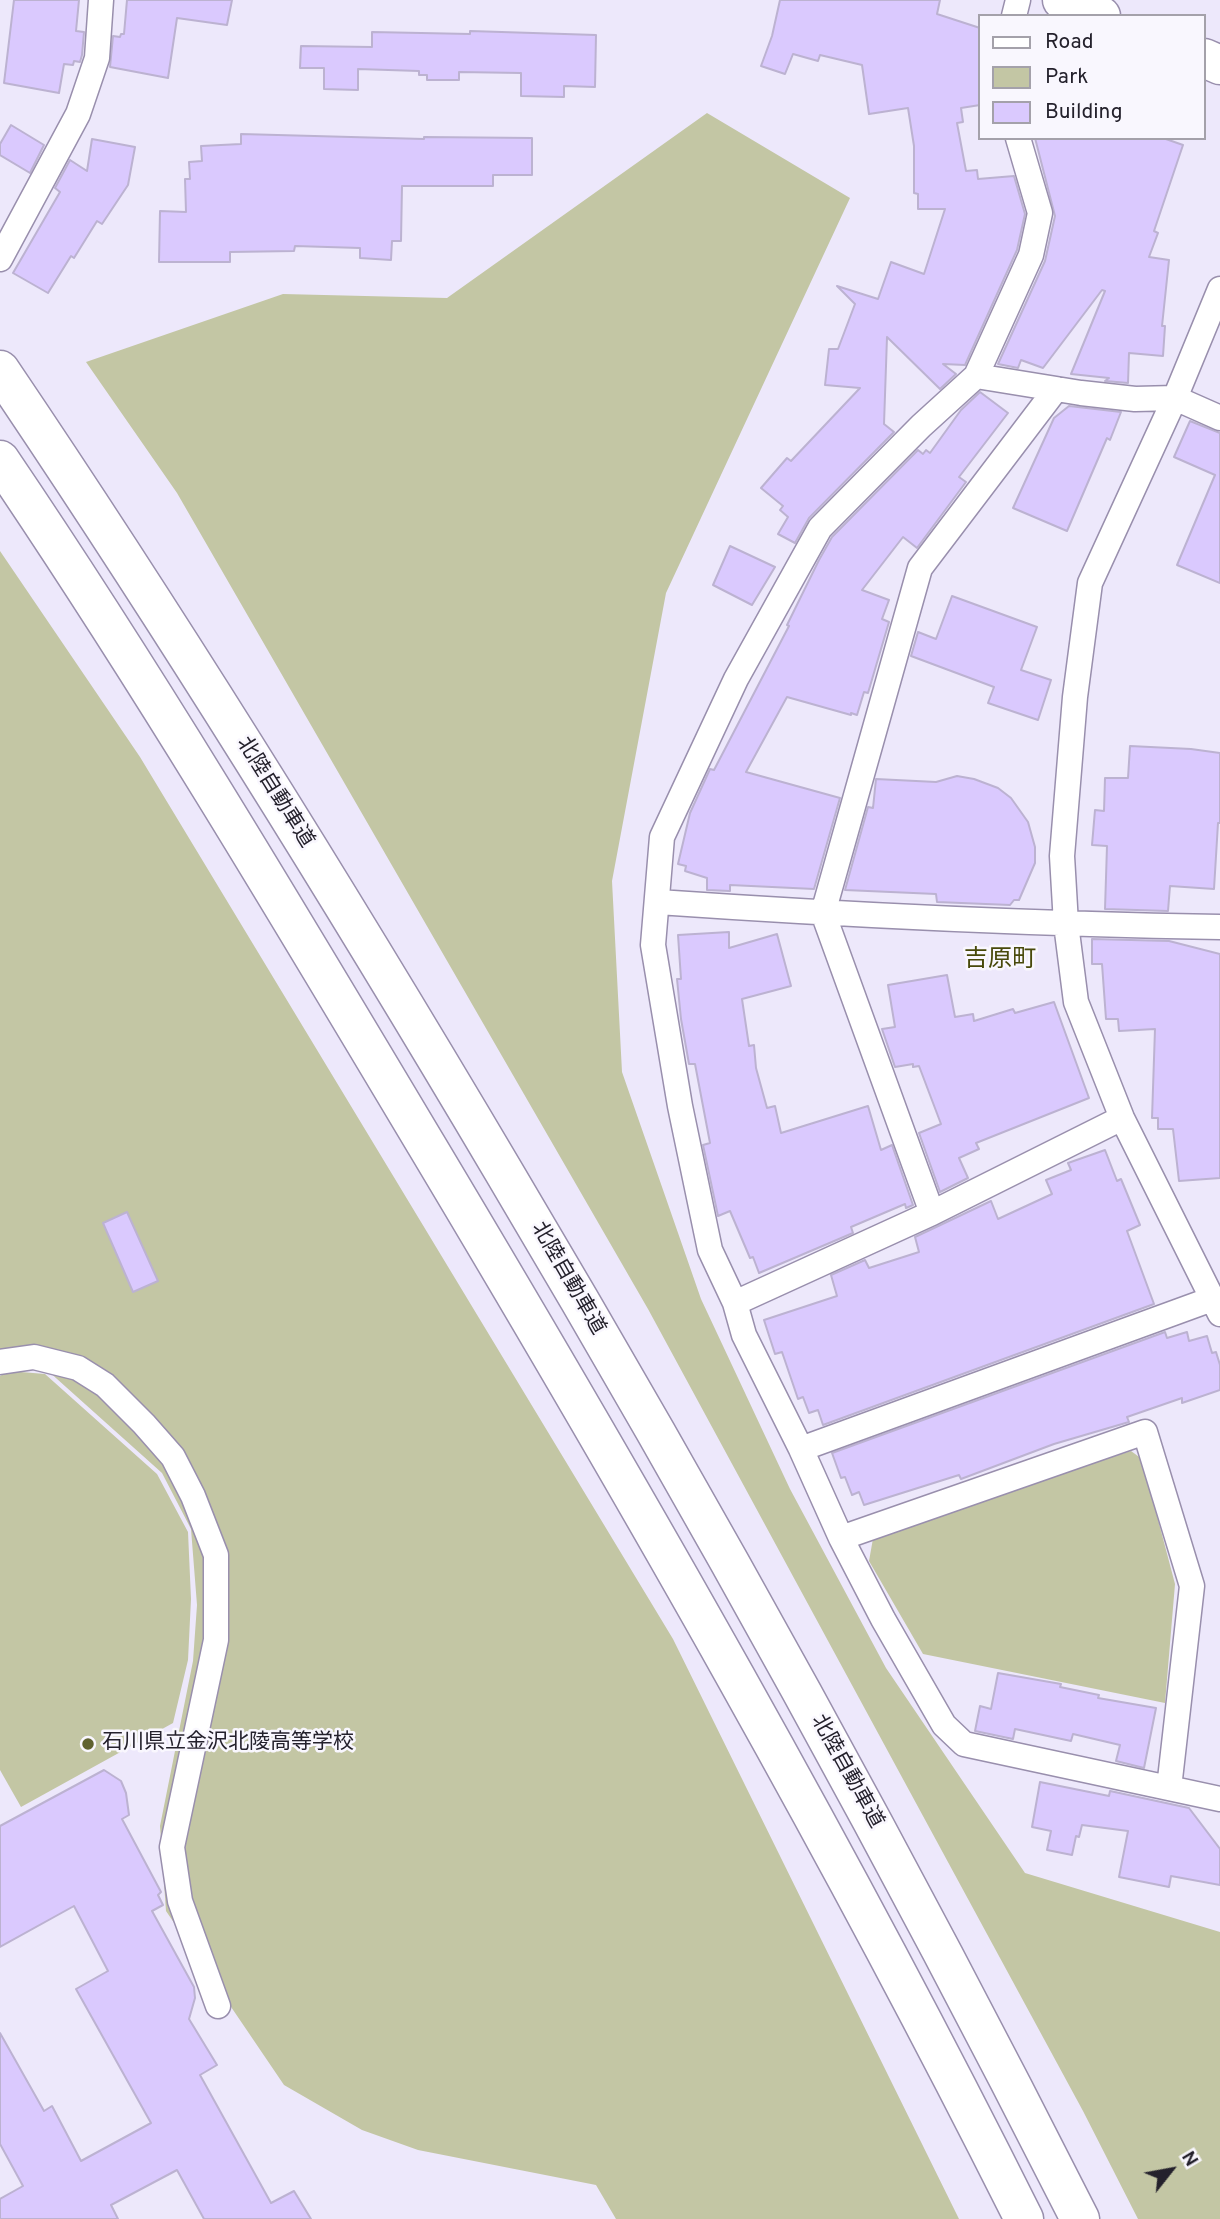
<!DOCTYPE html>
<meta charset="utf-8">
<style>
body{margin:0}
#map{position:relative;width:1220px;height:2219px;overflow:hidden;background:#ede8fb;font-family:Overpass,sans-serif}
canvas{display:block}
.legend{position:absolute;left:978px;top:14px;width:228px;height:126px;box-sizing:border-box;background:#f9f7fe;border:2px solid #a4a1aa;margin:0;padding:9px 12px;list-style:none;font-size:21px;color:#24212c}
.legend li{display:flex;align-items:center;gap:14px;height:35px}
.legend b{width:35px;border:2px solid #a4a1aa}
.north{position:absolute;left:1136px;top:2135px;width:70px;height:70px;-webkit-text-stroke:5px #f9f7fe;paint-order:stroke;rotate:59deg;font-size:19px;font-weight:700;line-height:28px;text-align:center;color:#24212c}
.north::after{content:'';display:block;margin:auto;width:24px;height:32px;background:#24212c;clip-path:polygon(50% 0,100% 100%,50% 72%,0 100%)}
</style>
<div id="map">
<canvas width="1220" height="2219"></canvas>
<ul class="legend">
<li><b style="height:9px;background:#fff"></b>Road</li>
<li><b style="height:19px;background:#c3c6a4"></b>Park</li>
<li><b style="height:19px;background:#dac9fe"></b>Building</li>
</ul>
<div class="north">N</div>
</div>
<script>
const context = document.querySelector('canvas').getContext('2d');
context.lineJoin = 'round';
function fill(path, color) { context.fillStyle = color; context.fill(path, 'evenodd'); }
function trace(path, color, width, dash) { context.strokeStyle = color; context.lineWidth = width; context.lineCap = dash ? 'butt' : 'round'; context.setLineDash(dash || []); context.stroke(path); }
function drawText(font, color, halo, rows, align = 'center') {
  context.font = font + ' Overpass,"Noto Sans JP",sans-serif'; context.lineWidth = 5; context.setLineDash([]); context.textBaseline = 'middle'; context.strokeStyle = halo; context.fillStyle = color; for (const [text, x, y, turn = 0] of rows) {
    context.save(); context.translate(x, y); context.rotate((+turn || 0) * Math.PI / 180); context.textAlign = isNaN(turn) ? turn : align; if (halo) context.strokeText(text, 0, 0); context.fillText(text, 0, 0); context.restore();
  }
}
const green = new Path2D(`
 M 707,113 L 850,198 L 666,593 L 612,881 L 622,1072 L 701,1299 L 790,1489 L 886,1668 L 1025,1873 L 1220,1932 L 1220,2219 L 1138,2219 L 1083,2111 L 648,1309 L 177,493 L 86,362 L 283,294 L 447,298 Z
 M 0,551 L 140,757 L 673,1639 L 959,2219 L 616,2219 L 596,2185 L 418,2150 L 362,2130 L 284,2085 L 166,1911 L 160,1826 L 193,1661 L 197,1605 L 191,1529 L 162,1473 L 47,1370 L 9,1365 L 0,1369 Z
 M 9,1371 L 45,1374 L 157,1474 L 188,1532 L 191,1599 L 188,1660 L 173,1723 L 21,1807 L 0,1770 L 0,1376 Z
 M 1131,1451 L 1142,1459 L 1175,1584 L 1165,1703 L 923,1654 L 869,1561 L 874,1533 Z`);
const building = new Path2D(`
 M 14,0 L 79,0 L 76,31 L 84,32 L 82,55 L 80,62 L 74,61 L 73,65 L 64,64 L 59,93 L 4,83 Z
 M 127,0 L 232,0 L 227,25 L 177,18 L 168,78 L 110,67 L 113,36 L 120,37 L 121,34 L 124,34 Z
 M 780,0 L 940,0 L 937,14 L 980,28 L 980,105 L 961,108 L 963,122 L 957,123 L 966,171 L 977,170 L 978,179 L 1014,176 L 1025,214 L 1017,250 L 965,365 L 943,364 L 956,374 L 940,389 L 887,337 L 884,424 L 894,432 L 809,518 L 795,543 L 778,534 L 788,517 L 780,510 L 783,506 L 761,488 L 787,458 L 791,461 L 860,388 L 825,385 L 829,349 L 838,349 L 855,304 L 837,286 L 878,299 L 891,262 L 924,274 L 945,209 L 918,209 L 918,194 L 914,193 L 914,146 L 908,108 L 869,114 L 862,65 L 820,55 L 818,61 L 793,54 L 785,74 L 761,66 L 772,36 Z
 M 470,31 L 596,35 L 595,87 L 564,86 L 564,97 L 521,96 L 521,73 L 459,72 L 459,80 L 427,80 L 427,75 L 419,75 L 419,71 L 358,69 L 358,90 L 324,89 L 324,68 L 300,68 L 301,46 L 372,47 L 372,32 L 470,34 Z
 M 11,125 L 44,145 L 30,173 L 0,155 L 0,144 Z
 M 241,134 L 424,139 L 424,137 L 532,138 L 532,175 L 493,175 L 493,186 L 402,186 L 401,241 L 392,241 L 391,260 L 360,258 L 360,248 L 295,246 L 294,251 L 230,252 L 230,262 L 159,262 L 160,211 L 186,212 L 185,179 L 190,179 L 189,162 L 202,161 L 201,146 L 241,144 Z
 M 1035,138 L 1163,138 L 1183,145 L 1154,231 L 1158,233 L 1149,257 L 1169,260 L 1162,326 L 1165,326 L 1163,356 L 1129,353 L 1128,383 L 1105,381 L 1109,378 L 1071,374 L 1105,291 L 1102,290 L 1043,368 L 1021,360 L 1018,368 L 998,364 L 1045,261 L 1055,216 Z
 M 92,139 L 135,147 L 128,185 L 102,224 L 97,221 L 74,258 L 71,256 L 48,293 L 13,273 L 60,192 L 55,188 L 70,160 L 87,171 Z
 M 980,392 L 1008,413 L 959,477 L 966,482 L 917,548 L 903,537 L 862,590 L 889,600 L 882,619 L 889,622 L 868,693 L 864,692 L 857,715 L 851,713 L 851,715 L 787,697 L 746,772 L 840,798 L 814,889 L 730,885 L 730,891 L 707,890 L 707,878 L 685,871 L 686,866 L 678,864 L 690,813 L 710,769 L 714,770 L 789,626 L 787,625 L 819,560 L 832,537 L 918,450 L 923,454 L 926,450 L 930,453 L 961,410 Z
 M 1069,406 L 1121,412 L 1110,440 L 1107,438 L 1067,531 L 1013,508 L 1054,418 Z
 M 1190,421 L 1220,433 L 1220,583 L 1177,565 L 1215,475 L 1174,457 Z
 M 730,546 L 775,567 L 752,605 L 713,585 Z
 M 952,596 L 1037,627 L 1021,670 L 1051,680 L 1038,720 L 988,703 L 994,687 L 911,656 L 918,632 L 936,639 Z
 M 1130,746 L 1191,749 L 1220,753 L 1220,823 L 1218,823 L 1214,889 L 1170,886 L 1168,911 L 1105,909 L 1107,846 L 1092,845 L 1095,810 L 1104,811 L 1105,778 L 1128,778 Z
 M 957,776 L 974,779 L 998,788 L 1011,798 L 1028,822 L 1035,847 L 1035,863 L 1019,900 L 1014,900 L 1010,905 L 937,902 L 936,894 L 845,890 L 868,807 L 873,808 L 876,779 L 936,782 Z
 M 729,932 L 729,948 L 777,934 L 791,986 L 742,999 L 749,1046 L 754,1045 L 756,1068 L 767,1108 L 775,1106 L 781,1133 L 868,1106 L 881,1150 L 892,1145 L 913,1205 L 906,1208 L 905,1204 L 851,1227 L 853,1233 L 759,1273 L 753,1257 L 750,1258 L 730,1211 L 718,1216 L 703,1145 L 710,1143 L 695,1064 L 689,1064 L 681,1019 L 677,979 L 681,979 L 678,935 Z
 M 1092,939 L 1169,941 L 1220,954 L 1220,1178 L 1179,1181 L 1173,1129 L 1158,1129 L 1158,1118 L 1152,1118 L 1155,1029 L 1119,1031 L 1118,1019 L 1106,1019 L 1102,964 L 1092,964 Z
 M 947,975 L 955,1017 L 973,1014 L 974,1021 L 1013,1009 L 1015,1013 L 1054,1002 L 1089,1098 L 976,1143 L 979,1149 L 959,1158 L 968,1178 L 940,1192 L 919,1133 L 941,1124 L 919,1066 L 913,1067 L 913,1064 L 895,1067 L 882,1029 L 895,1027 L 888,985 Z
 M 1105,1150 L 1117,1181 L 1121,1179 L 1140,1225 L 1127,1231 L 1154,1304 L 823,1425 L 818,1410 L 809,1413 L 803,1397 L 798,1399 L 782,1352 L 775,1354 L 764,1320 L 837,1296 L 831,1275 L 865,1260 L 869,1268 L 919,1252 L 915,1237 L 991,1201 L 998,1219 L 1052,1194 L 1046,1180 L 1071,1170 L 1068,1163 Z
 M 127,1212 L 158,1281 L 133,1292 L 103,1223 Z
 M 1165,1332 L 1167,1338 L 1187,1332 L 1189,1341 L 1207,1336 L 1212,1353 L 1216,1352 L 1220,1365 L 1220,1390 L 1182,1403 L 1182,1398 L 1127,1417 L 1129,1422 L 1054,1444 L 961,1479 L 959,1475 L 864,1505 L 859,1492 L 852,1495 L 845,1477 L 841,1478 L 832,1453 Z
 M 998,1673 L 1061,1684 L 1060,1687 L 1099,1695 L 1098,1698 L 1156,1708 L 1144,1768 L 1116,1761 L 1120,1745 L 1073,1734 L 1071,1741 L 1015,1729 L 1013,1739 L 975,1731 L 980,1706 L 991,1709 Z
 M 104,1770 L 121,1781 L 126,1793 L 129,1815 L 122,1819 L 161,1892 L 158,1895 L 163,1905 L 152,1911 L 194,1987 L 195,1998 L 189,2019 L 217,2065 L 200,2075 L 271,2203 L 294,2191 L 311,2219 L 204,2219 L 177,2170 L 111,2205 L 118,2219 L 0,2219 L 0,2199 L 23,2186 L 0,2144 L 0,2033 L 44,2111 L 52,2106 L 81,2161 L 151,2123 L 76,1989 L 108,1971 L 74,1906 L 0,1947 L 0,1826 Z
 M 1040,1782 L 1109,1796 L 1110,1791 L 1189,1808 L 1220,1849 L 1220,1885 L 1171,1876 L 1169,1887 L 1119,1877 L 1128,1831 L 1082,1825 L 1079,1837 L 1076,1836 L 1072,1855 L 1047,1850 L 1051,1831 L 1032,1827 Z`);
const street = new Path2D(`
 M 1014,16 L 1018,0
 M 1018,138 L 1040,213 L 1031,255 L 976,376 L 921,426 L 820,528 L 736,679 L 662,837 L 653,945 L 680,1106 L 710,1250 L 735,1303 L 744,1335 L 801,1449 L 841,1538 L 883,1619 L 944,1725 L 964,1744 L 1220,1799
 M 0,259 L 78,114 L 97,58 L 101,0
 M 1220,289 L 1175,398 L 1090,583 L 1075,697 L 1062,856 L 1066,924 L 1076,1002 L 1122,1118 L 1220,1314
 M 976,376 L 1081,393 L 1135,399 L 1175,398 L 1220,418
 M 658,902 C 845,915 1032,924 1220,927
 M 932,1213 L 823,913 L 920,568 L 1056,389
 M 735,1303 L 932,1213 L 1122,1118
 M 0,1362 L 34,1357 L 78,1368 L 105,1385 L 144,1424 L 173,1457 L 193,1496 L 216,1555 L 216,1640 L 172,1847 L 180,1901 L 218,2006
 M 801,1449 L 1212,1299
 M 841,1538 L 1145,1432 L 1192,1586 L 1169,1788`);
const highway = new Path2D(`
 M 1062,0 L 1101,16
 M 1204,58 L 1220,65
 M 0,370 C 177,632 343,900 504,1172 C 708,1515 900,1863 1080,2219
 M 0,460 C 151,683 289,915 427,1146 C 637,1497 841,1853 1024,2219`);
const markers = [
 [88,1744,7,"#606230"]
];
const streetNames = [
 ["北陸自動車道",274,793,58],
 ["北陸自動車道",567,1279,60],
 ["北陸自動車道",846,1772,61]
];
const poiNames = [
 ["石川県立金沢北陵高等学校",102,1744]
];
const quarterNames = [
 ["吉原町",1000,961]
];
fill(green, '#c3c6a4');
fill(building, '#dac9fe');
trace(building, '#bcb2d1', 2);
trace(street, '#998fad', 27);
trace(highway, '#998fad', 41);
trace(street, '#fff', 24);
trace(highway, '#fff', 38);
for (const [x, y, r, color] of markers) { const dot = new Path2D(); dot.arc(x, y, r, 0, 2 * Math.PI); context.fillStyle = color; context.fill(dot); trace(dot, '#f9f7fe', 2.5); }
drawText('21px', '#24212c', '#f9f7fe', streetNames);
drawText('21px', '#24212c', '#f9f7fe', poiNames, 'left');
drawText('24px', '#48490b', '#f9f7fe', quarterNames);
</script>
